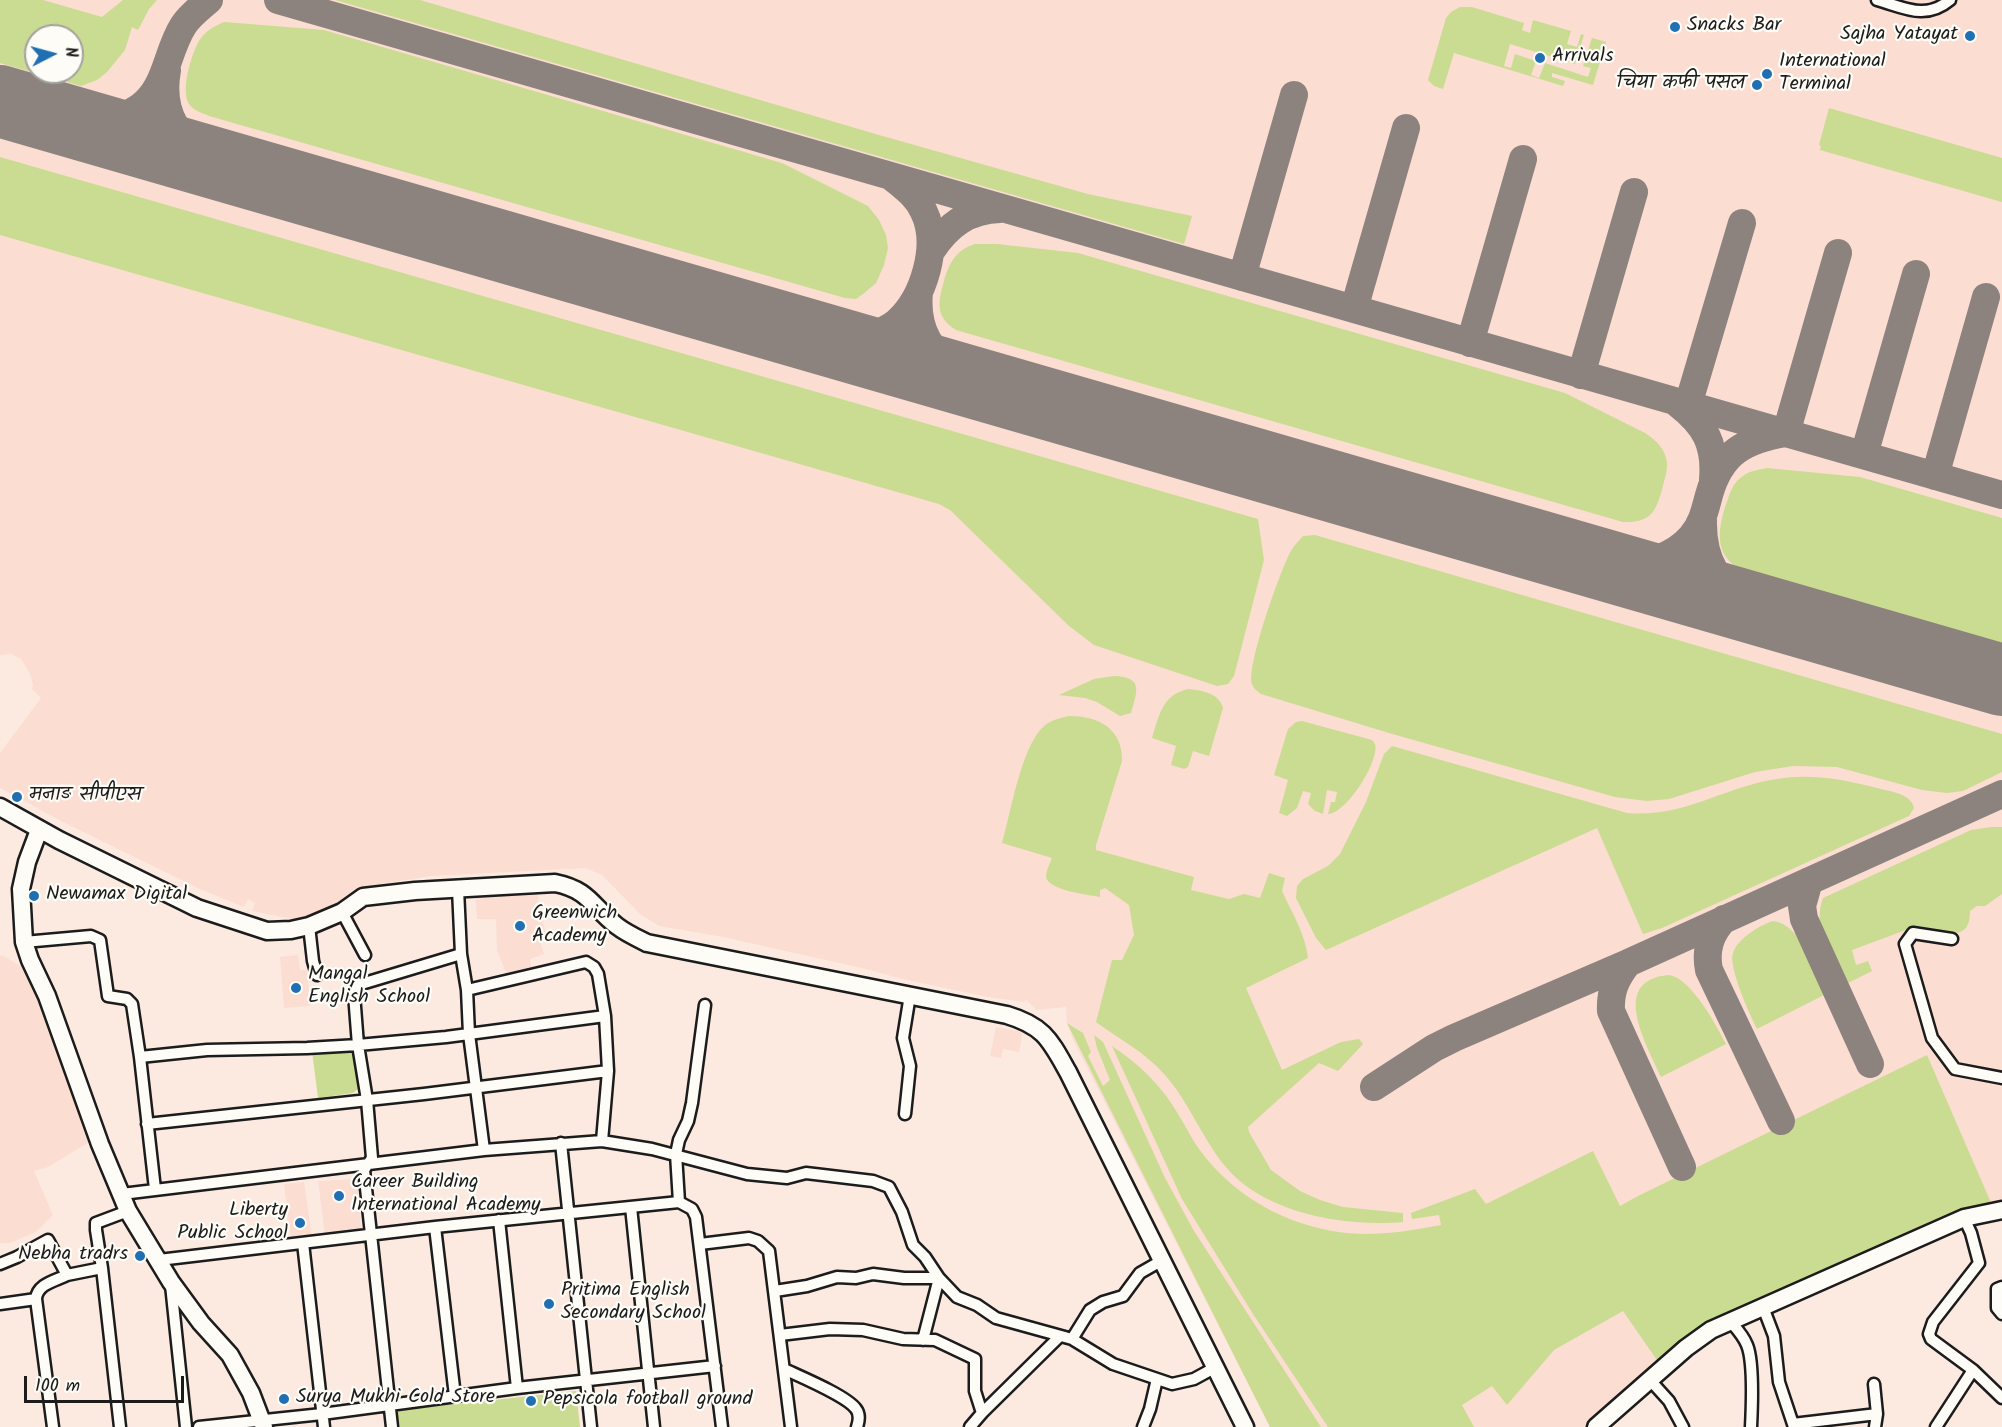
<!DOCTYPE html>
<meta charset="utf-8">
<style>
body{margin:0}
#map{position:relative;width:2002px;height:1427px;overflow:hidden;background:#fceae1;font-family:Kalam,sans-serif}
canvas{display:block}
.north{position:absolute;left:24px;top:24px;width:60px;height:60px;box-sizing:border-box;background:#fdfcf7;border:2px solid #a3a29f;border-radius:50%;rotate:84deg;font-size:16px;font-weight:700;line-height:24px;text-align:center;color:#1c1c1c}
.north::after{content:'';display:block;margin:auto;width:21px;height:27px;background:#1f6fb2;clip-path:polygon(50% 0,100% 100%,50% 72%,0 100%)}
.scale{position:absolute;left:24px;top:1376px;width:160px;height:27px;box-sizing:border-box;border:3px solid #1c1c1c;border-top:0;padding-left:8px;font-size:18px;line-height:21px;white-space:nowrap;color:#1c1c1c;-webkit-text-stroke:4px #fdfcf7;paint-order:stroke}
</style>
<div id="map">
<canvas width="2002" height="1427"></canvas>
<div class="north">N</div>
<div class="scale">100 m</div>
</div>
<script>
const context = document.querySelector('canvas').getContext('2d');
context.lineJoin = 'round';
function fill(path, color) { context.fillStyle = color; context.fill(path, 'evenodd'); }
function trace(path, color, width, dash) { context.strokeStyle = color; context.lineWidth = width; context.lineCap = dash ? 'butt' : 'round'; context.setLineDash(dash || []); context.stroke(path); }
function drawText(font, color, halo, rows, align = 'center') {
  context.font = font + ' Kalam,"Playpen Sans Deva",sans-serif'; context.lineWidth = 4.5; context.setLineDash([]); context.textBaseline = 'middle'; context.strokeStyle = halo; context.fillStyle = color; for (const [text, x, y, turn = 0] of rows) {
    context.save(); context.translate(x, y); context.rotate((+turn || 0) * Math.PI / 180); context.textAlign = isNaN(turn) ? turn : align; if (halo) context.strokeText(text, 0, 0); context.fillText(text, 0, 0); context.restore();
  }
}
const built = new Path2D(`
 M 0,0 L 2002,0 L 2002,1203 L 1685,1341 L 1585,1427 L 1270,1427 L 1073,1040 L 1067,1023 L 1066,1007 L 1037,1010 L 1026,1000 L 1024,1002 L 988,997 L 902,979 L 870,970 L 723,937 L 659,926 L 640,914 L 602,875 L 585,868 L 431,876 L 381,884 L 363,891 L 315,916 L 293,919 L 252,911 L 255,903 L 248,899 L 244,907 L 200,889 L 63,822 L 0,788 L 0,753 L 41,698 L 32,689 L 33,685 L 30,674 L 21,659 L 11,654 L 0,655 ZM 36,36 L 72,36 L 72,72 L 36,72 Z
 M 537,889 L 540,912 L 546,934 L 539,937 L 544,954 L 530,959 L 531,967 L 506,973 L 497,950 L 496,919 L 477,919 L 475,893 Z
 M 2,955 L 29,971 L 41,996 L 91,1141 L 48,1167 L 34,1171 L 53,1215 L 36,1232 L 10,1243 L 0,1243 L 0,956 Z
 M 298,955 L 300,970 L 307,970 L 310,1006 L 284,1008 L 280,957 Z
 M 996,1027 L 1023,1032 L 1019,1052 L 1003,1049 L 1001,1058 L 990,1056 Z
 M 357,1179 L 361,1229 L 325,1235 L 318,1181 Z
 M 304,1182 L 312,1237 L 291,1239 L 284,1184 Z`);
const green = new Path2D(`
 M 0,0 L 43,0 L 102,17 L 123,0 L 157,0 L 149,9 L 138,30 L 132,27 L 125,50 L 107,72 L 97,80 L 81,86 L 0,63 ZM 36,36 L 72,36 L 72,72 L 36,72 Z
 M 335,0 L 420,0 L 879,135 L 1088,194 L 1192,216 L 1184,244 Z
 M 1460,7 L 1472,7 L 1524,23 L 1522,30 L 1530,33 L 1533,20 L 1571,31 L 1567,44 L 1577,47 L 1581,34 L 1584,35 L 1575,64 L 1510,44 L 1504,66 L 1511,68 L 1515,54 L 1536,61 L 1531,75 L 1539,78 L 1545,63 L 1588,77 L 1591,68 L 1583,66 L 1592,38 L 1606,42 L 1593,85 L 1552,73 L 1552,77 L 1565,81 L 1563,86 L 1454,53 L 1443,89 L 1434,86 L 1428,80 L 1446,18 L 1451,12 Z
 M 224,22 L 324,30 L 782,163 L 868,206 L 879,220 L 886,235 L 888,248 L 884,265 L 876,283 L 863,294 L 856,299 L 845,298 L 209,116 C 202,113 193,110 189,104 C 180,91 192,50 201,38 C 207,30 215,26 224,22 Z
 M 1829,108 L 2002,158 L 2002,202 L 1820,150 L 1821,146 L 1819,145 Z
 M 0,157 L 1258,519 L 1264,560 L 1234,676 L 1228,684 L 1217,686 L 1094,645 L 1069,626 L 950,510 L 939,504 L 0,235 Z
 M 975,244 L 997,244 L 1078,253 L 1565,393 L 1645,433 C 1654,439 1663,446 1666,458 C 1669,467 1665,477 1663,486 C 1656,511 1652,523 1623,522 L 956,330 C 935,317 938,302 944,281 C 949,263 956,250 975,244 Z
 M 1767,468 L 1860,477 L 2002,518 L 2002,643 L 1736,567 C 1715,551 1718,531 1725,507 C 1729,497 1731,486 1740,478 C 1748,471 1757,470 1767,468 Z
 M 1315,535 L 2002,734 L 2002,772 L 1963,791 L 1947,793 L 1922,790 L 1837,767 L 1793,766 L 1755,772 L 1669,799 L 1647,801 L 1615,797 L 1389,733 L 1261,694 C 1257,691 1253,688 1252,684 C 1246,667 1281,568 1291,551 C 1294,545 1299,541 1303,536 Z
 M 1114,676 C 1144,677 1137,692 1131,713 L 1120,716 L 1097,702 L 1085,698 L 1059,695 L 1094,679 Z
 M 1188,689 C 1202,690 1220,694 1223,708 L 1209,756 L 1193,751 L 1188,767 L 1184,769 L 1171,765 L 1176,746 L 1152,738 C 1159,716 1162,695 1188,689 Z
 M 1069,716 C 1099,716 1123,729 1122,761 L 1096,845 L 1096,850 L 1194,877 L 1191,890 L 1229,899 L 1244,894 L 1260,898 L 1269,873 L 1285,878 L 1282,891 C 1292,913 1305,933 1308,958 L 1246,988 L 1282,1070 L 1341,1042 L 1359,1039 L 1363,1044 L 1338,1071 L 1319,1063 L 1248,1127 L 1249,1132 L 1271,1170 L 1300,1191 L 1320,1200 L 1343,1207 L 1403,1213 L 1403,1222 C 1346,1227 1264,1214 1225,1166 C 1202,1138 1189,1102 1165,1075 C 1145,1052 1119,1039 1096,1022 L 1112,960 L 1122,960 L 1134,935 L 1129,905 L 1105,888 L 1100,890 L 1100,897 C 1088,895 1048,890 1046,877 C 1046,871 1050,863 1052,858 L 1002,843 C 1011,812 1021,747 1044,726 C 1051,720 1060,718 1069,716 Z
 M 1302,721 L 1372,740 L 1375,744 C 1380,761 1346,814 1328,814 L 1331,802 L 1335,802 L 1337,792 L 1327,790 L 1323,814 L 1315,811 L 1308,804 L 1311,793 L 1303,791 L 1297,808 L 1287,816 L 1279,813 L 1288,780 L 1274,775 L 1288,729 L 1296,722 Z
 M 1392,746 L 1627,813 C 1685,818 1723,787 1777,779 C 1813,773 1846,780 1881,789 C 1893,792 1911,794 1914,808 L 1909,816 L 1662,928 L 1643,934 L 1597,828 L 1326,950 L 1316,938 L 1296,898 L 1297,886 L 1303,879 L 1328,866 L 1340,854 L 1366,802 L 1384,754 Z
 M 1992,827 L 2002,827 L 2002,894 L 1985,906 L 1977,906 L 1970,911 C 1970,949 1937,926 1914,927 L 1852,950 L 1856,965 L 1868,961 L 1872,971 L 1842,986 C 1831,959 1812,927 1823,898 L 1971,830 Z
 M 1773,921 C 1800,924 1818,971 1828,993 L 1757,1029 C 1750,1015 1728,967 1733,953 C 1737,939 1760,925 1773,921 Z
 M 1669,975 C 1691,978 1716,1025 1726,1044 L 1661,1077 C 1647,1045 1608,980 1669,975 Z
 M 1067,1023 L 1083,1033 L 1091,1052 L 1088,1056 L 1103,1086 L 1110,1080 L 1097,1048 L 1094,1035 L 1103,1042 L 1165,1178 L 1194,1231 L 1321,1427 L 1270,1427 Z
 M 1112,1046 C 1139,1064 1162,1086 1178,1114 C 1185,1125 1191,1138 1199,1149 C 1236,1201 1300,1233 1364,1234 C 1390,1234 1415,1230 1441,1225 L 1439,1215 L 1412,1219 L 1411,1213 L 1475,1189 L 1486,1204 L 1593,1151 L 1620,1206 L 1638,1196 L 1927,1055 L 1992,1205 L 1659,1363 L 1623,1311 L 1554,1350 L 1507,1405 L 1492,1386 L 1462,1405 L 1474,1427 L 1328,1427 L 1253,1314 L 1182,1199 Z
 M 348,1049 L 353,1051 L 360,1087 L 353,1093 L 318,1098 L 312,1051 Z
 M 576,1391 L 580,1427 L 395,1427 L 393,1411 Z`);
const taxiway = new Path2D(`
 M 278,0 L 2002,495
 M 167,70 C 159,115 179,140 215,163
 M 93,128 C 109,123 126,117 140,107 C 167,87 166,53 183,26 C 189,16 200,8 209,0
 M 931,251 C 948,225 968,210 1000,209
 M 1242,277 L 1294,95
 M 919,292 C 915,334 933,351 961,379
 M 1354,309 L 1406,128
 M 836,343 C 857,339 880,336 897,322 C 924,298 940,245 924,212 C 918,197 905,188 893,178
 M 1470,343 L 1523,159
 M 1581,375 L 1634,192
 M 1678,404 C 1705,425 1716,444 1713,480
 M 1688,405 L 1742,223
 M 1864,455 L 1916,274
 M 1935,476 L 1986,297
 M 1703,520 C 1702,560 1718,587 1753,607
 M 1615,568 C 1643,563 1671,560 1691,537 C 1702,525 1705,510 1709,495 C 1721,452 1745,440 1786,433 L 1838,253
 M 1809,881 L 1802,906 L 1804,919 L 1870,1064
 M 1724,919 C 1710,934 1705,950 1709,970 L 1781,1121
 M 1374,1087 L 1434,1048 L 1454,1038 L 1628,963
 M 1682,1167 L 1611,1011 C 1610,991 1616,978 1628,963 L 2002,794`);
const runway = new Path2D(`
 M 0,101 L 2002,680`);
const street = new Path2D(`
 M 1877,0 C 1903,7 1925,21 1950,0
 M 458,889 L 461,954 L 467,990 L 469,1034 L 484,1150
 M 342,912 L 365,955
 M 309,926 L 313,961 L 317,975
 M 1952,939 L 1913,933 L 1905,944 L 1932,1038 L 1955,1069 L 2002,1078
 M 24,942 L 91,936 L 100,940 L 108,996 L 127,999 L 132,1004 L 140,1057 L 155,1189
 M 467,990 L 586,962 L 594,967 L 598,974 L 605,1016 L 608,1071 L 602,1141
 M 705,1005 L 692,1103 L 688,1121 L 679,1140 L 676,1154 L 679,1202 L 692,1209 L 696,1217 L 722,1427
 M 140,1057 L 207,1050 L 307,1048 L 358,1045 L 446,1037 L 605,1016
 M 905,1114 L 910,1066 L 903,1038 L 910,995
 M 147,1124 L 424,1094 L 608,1071
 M 561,1143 L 591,1427
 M 122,1194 L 484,1150 L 602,1141 L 652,1149 L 747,1174 L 787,1178 L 806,1173 L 873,1181 L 889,1187 L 902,1212 L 913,1245 L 925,1257 L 939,1278 L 957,1297 L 977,1305 L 996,1318 L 1072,1339 L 1113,1364 L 1172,1384 L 1194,1379 L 1216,1367
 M 631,1207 L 654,1427
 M 1964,1218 L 1971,1233 L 1979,1263 L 1933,1322 L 1929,1334 L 1931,1339 L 1973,1370 L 2002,1398
 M 499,1220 L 517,1388
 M 435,1227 L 455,1396
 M 303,1243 L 324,1427
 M 700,1244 L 749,1238 L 758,1241 L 769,1251 L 791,1427
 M 159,1260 L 435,1227 L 679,1202
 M 0,1264 L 17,1257 L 48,1240 L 67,1275 L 102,1268
 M 171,1285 L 186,1427
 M 2002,1287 L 1997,1289 L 1997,1308 L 2002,1314
 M 775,1291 L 807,1286 L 837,1277 L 856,1278 L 873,1274 L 904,1278 L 939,1278 L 923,1340
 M 36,1299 L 53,1427
 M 0,1304 L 36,1299 C 37,1284 55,1281 67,1275
 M 1763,1307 L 1774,1336 L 1779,1382 L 1794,1427
 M 1730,1321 C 1736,1328 1743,1335 1747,1345 C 1754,1362 1752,1407 1751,1427
 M 780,1335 L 830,1329 L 863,1330 L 903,1339 L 935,1340 L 975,1359 L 975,1391 L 982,1413
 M 1072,1339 L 1090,1310 L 1103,1302 L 1123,1296 L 1140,1273 L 1161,1261
 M 784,1369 C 801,1377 847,1396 856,1409 C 860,1414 859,1421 857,1427
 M 1650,1380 L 1669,1401 L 1683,1427
 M 1874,1384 L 1877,1414 L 1875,1427
 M 1793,1424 L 1877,1414
 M 120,1427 L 102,1268 L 96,1230 L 96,1223 L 128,1211
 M 199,1427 L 322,1414 L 517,1388 L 715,1366
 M 392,1427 L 364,1170 L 372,1158 L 367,1100 L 358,1045 L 354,994 L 358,985 L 461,954
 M 970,1427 L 982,1413 L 1060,1336
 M 1143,1427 L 1150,1409 L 1157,1379
 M 1936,1427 L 1973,1370`);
const secondary = new Path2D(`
 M 0,807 L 59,840 L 197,908 L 267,931 L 291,930 L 309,926 L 342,912 L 363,897 L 415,891 L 555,883 C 590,890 592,907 617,926 C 626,933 637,938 647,943 L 1007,1015 C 1044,1026 1050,1040 1068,1072 L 1245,1427
 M 39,830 L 27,862 L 21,889 L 24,942 L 30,960 L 47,996 L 100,1144 L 128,1211 L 171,1282 L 201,1323 L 230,1355 L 251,1393 L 264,1427
 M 1596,1427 L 1686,1348 L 1711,1330 L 1964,1218 L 2002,1210`);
const markers = [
 [1675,27,6,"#1f6fb2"],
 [1970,36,6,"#1f6fb2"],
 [1540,58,6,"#1f6fb2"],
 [1767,74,6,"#1f6fb2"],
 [1757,85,6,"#1f6fb2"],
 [17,797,6,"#1f6fb2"],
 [34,896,6,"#1f6fb2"],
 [520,926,6,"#1f6fb2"],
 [296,988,6,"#1f6fb2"],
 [339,1196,6,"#1f6fb2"],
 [300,1223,6,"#1f6fb2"],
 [140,1256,6,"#1f6fb2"],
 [549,1304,6,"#1f6fb2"],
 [284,1399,6,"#1f6fb2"],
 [531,1401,6,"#1f6fb2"]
];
const poiNames = [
 ["Snacks Bar",1687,27],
 ["Sajha Yatayat",1958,36,"right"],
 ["Arrivals",1552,58],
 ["International",1779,63],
 ["Terminal",1779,86],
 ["चिया कफी पसल",1745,85,"right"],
 ["मनाङ सीपीएस",29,797],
 ["Newamax Digital",46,896],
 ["Greenwich",532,915],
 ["Academy",532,938],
 ["Mangal",308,976],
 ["English School",308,999],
 ["Career Building",351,1184],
 ["International Academy",351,1207],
 ["Liberty",288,1212,"right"],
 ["Public School",288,1235,"right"],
 ["Nebha tradrs",128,1256,"right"],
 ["Pritima English",561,1292],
 ["Secondary School",561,1315],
 ["Surya Mukhi Cold Store",296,1399],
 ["Pepsicola football ground",543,1401]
];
fill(built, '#fbddd2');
fill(green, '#cadc91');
trace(taxiway, '#8c837e', 28);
trace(runway, '#8c837e', 72);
trace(street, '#1c1c1c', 15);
trace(secondary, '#1c1c1c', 21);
trace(street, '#fdfcf7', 10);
trace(secondary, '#fdfcf7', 16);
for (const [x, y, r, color] of markers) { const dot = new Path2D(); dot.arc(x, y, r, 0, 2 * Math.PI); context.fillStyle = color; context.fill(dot); trace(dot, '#fdfcf7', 2); }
drawText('20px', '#1c1c1c', '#fdfcf7', poiNames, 'left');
</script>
